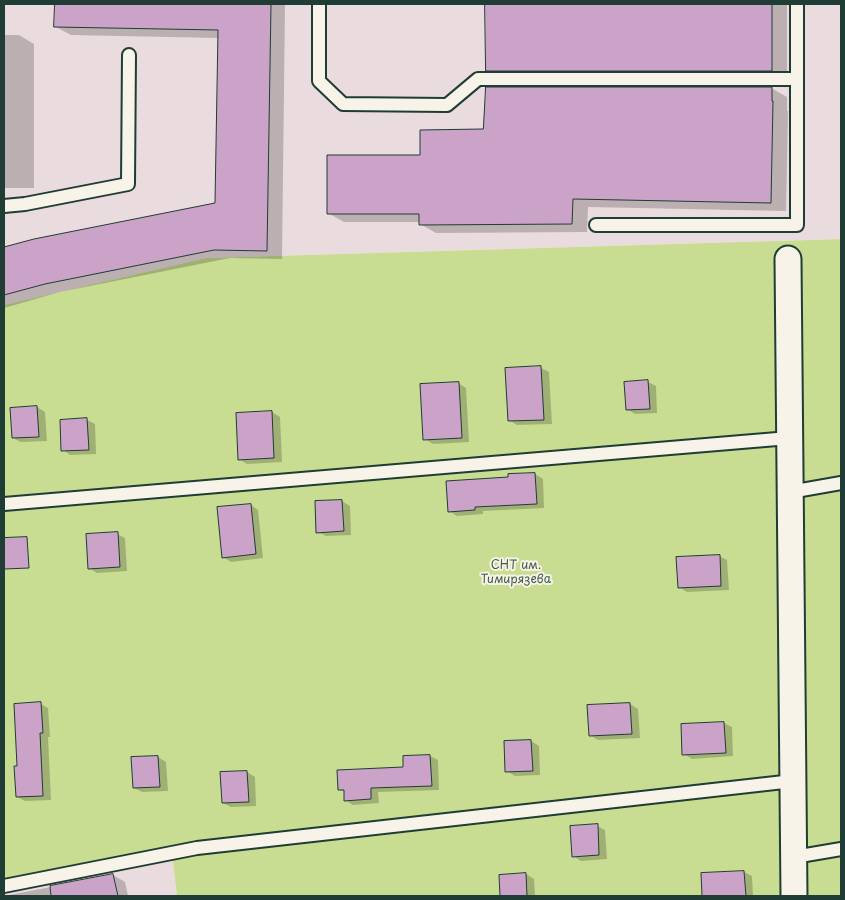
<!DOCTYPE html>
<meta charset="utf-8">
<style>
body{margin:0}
#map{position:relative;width:845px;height:900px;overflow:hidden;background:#f7f3e8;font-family:"Playpen Sans",sans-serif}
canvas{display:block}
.frame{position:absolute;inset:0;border:5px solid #1f3d34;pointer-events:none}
</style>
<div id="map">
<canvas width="845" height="900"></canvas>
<div class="frame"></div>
</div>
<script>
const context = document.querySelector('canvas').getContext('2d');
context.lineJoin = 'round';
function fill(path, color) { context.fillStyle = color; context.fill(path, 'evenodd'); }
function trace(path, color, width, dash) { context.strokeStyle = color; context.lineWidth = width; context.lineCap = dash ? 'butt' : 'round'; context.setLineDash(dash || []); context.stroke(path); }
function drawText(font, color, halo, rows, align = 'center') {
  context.font = font + ' "Playpen Sans",sans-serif'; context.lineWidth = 4; context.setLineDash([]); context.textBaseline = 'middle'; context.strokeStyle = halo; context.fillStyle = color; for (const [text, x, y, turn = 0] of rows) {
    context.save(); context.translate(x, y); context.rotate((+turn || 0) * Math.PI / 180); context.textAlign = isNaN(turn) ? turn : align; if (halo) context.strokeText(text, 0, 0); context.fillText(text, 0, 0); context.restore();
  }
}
const built = new Path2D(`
 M 4,4 L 841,4 L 841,239 L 206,258 L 4,305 Z
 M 172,855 L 177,896 L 4,896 L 4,889 Z`);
const green = new Path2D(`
 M 841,239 L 841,896 L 177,896 L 172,855 L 4,889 L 4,305 L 206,258 Z`);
const shadow = new Path2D(`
 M 56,4 L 285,4 L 282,259 L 230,258 L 60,292 L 4,308 L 4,248 L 34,240 L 216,204 L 219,38 L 71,35 L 56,27 Z
 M 487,4 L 787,4 L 787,79 L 502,79 L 487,70 Z
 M 840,31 L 841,31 L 841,95 L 841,94 Z
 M 4,35 L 19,35 L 34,44 L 34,188 L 4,188 Z
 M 771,88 L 787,97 L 787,111 L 788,111 L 786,211 L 588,207 L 587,232 L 436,233 L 420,224 L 420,222 L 344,222 L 328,213 L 421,156 L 484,131 Z
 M 541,368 L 549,372 L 552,424 L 517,425 L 509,420 Z
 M 648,382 L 656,386 L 657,413 L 635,414 L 627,409 Z
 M 458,383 L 466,388 L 469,442 L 433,444 L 425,439 Z
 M 37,407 L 45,412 L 47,441 L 21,442 L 13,438 Z
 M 272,412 L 280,417 L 282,462 L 247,464 L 239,459 Z
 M 87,420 L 95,424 L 96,454 L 70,455 L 63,450 Z
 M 535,474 L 543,479 L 544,508 L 483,511 L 483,514 L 457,516 L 449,511 L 510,479 Z
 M 342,501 L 350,506 L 351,535 L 326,536 L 318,532 Z
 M 251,505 L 258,510 L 263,558 L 231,562 L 223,557 Z
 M 117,534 L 125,538 L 127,571 L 97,573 L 89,568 Z
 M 719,556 L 727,560 L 729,590 L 687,592 L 679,587 Z
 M 41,704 L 48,708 L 50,737 L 48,737 L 51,800 L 25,801 L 17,797 L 18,767 Z
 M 630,704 L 638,709 L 640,738 L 598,740 L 590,735 L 589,706 Z
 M 724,723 L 732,727 L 733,756 L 692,759 L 684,754 Z
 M 531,741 L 539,746 L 540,775 L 515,776 L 507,771 Z
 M 430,756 L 438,760 L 439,790 L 378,792 L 379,803 L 353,805 L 345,800 L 345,792 L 339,789 L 405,768 Z
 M 158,757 L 166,762 L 168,791 L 142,792 L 134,788 L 133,759 Z
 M 247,772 L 255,777 L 256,806 L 231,807 L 223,803 Z
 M 597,826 L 605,830 L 607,859 L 581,861 L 573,856 Z
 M 744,872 L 752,876 L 753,896 L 703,896 L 702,874 Z
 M 526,874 L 534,879 L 535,896 L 501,896 L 500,876 Z
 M 113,875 L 125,882 L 128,896 L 4,896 Z`);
const building = new Path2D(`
 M 55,4 L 271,4 L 267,251 L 214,250 L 45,284 L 4,295 L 4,247 L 34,239 L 215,203 L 218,30 L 54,27 Z
 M 485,4 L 772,4 L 772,71 L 486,71 Z
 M 486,87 L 772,87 L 772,101 L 773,101 L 771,203 L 573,199 L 572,224 L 419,225 L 419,214 L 327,214 L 327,155 L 420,155 L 420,130 L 483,129 Z
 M 541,366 L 544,420 L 508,421 L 505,368 Z
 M 648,380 L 650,409 L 626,410 L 624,382 Z
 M 459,382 L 462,438 L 423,440 L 420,384 Z
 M 37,406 L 39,437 L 12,438 L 10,408 Z
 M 272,411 L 274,458 L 238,460 L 236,413 Z
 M 87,418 L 89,450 L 61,451 L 60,420 Z
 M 535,473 L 537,504 L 475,507 L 475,510 L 448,512 L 446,481 L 508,477 L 508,474 Z
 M 342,500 L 344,531 L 316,533 L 315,501 Z
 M 251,504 L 256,554 L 222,558 L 217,507 Z
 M 118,532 L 120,567 L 88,569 L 86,534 Z
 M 27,537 L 29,568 L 4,569 L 4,538 Z
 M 720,555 L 721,586 L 678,588 L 676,557 Z
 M 41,702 L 43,733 L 40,733 L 43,796 L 16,797 L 14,766 L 17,766 L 14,704 Z
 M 630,703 L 632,734 L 589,736 L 587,705 Z
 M 724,722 L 726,753 L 682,755 L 681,724 Z
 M 531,740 L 533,771 L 505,772 L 504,741 Z
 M 430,755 L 432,786 L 371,788 L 371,799 L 344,801 L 344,790 L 338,790 L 337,770 L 403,767 L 403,756 Z
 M 158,756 L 160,787 L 133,788 L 131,757 Z
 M 247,771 L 249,802 L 222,803 L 220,772 Z
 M 598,824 L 599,855 L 572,857 L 570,826 Z
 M 744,871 L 746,896 L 702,896 L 701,873 Z
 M 526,873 L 527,896 L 500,896 L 499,875 Z
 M 113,874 L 118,896 L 51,896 L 50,886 Z`);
const lane = new Path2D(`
 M 319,4 L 319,81 L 343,104 L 447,105 L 478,79 L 797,79
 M 4,206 L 25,204 L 128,184 L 129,55
 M 596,225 L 797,225 L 797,4
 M 790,492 L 841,483
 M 4,504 L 789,438
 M 794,857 L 841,849
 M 4,886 L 197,848 L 793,781`);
const street = new Path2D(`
 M 788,259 L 794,896`);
const parkNames = [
 ["СНТ им.",516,566],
 ["Тимирязева",516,580]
];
fill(built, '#eadbde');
fill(green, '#c9dd92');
fill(shadow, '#0003');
fill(building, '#cba2c8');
trace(building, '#1f3d34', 1);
trace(lane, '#1f3d34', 16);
trace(street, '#1f3d34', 29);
trace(lane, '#f7f3e8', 12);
trace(street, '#f7f3e8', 25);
drawText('12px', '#415d47', '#f7f3e8', parkNames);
</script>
